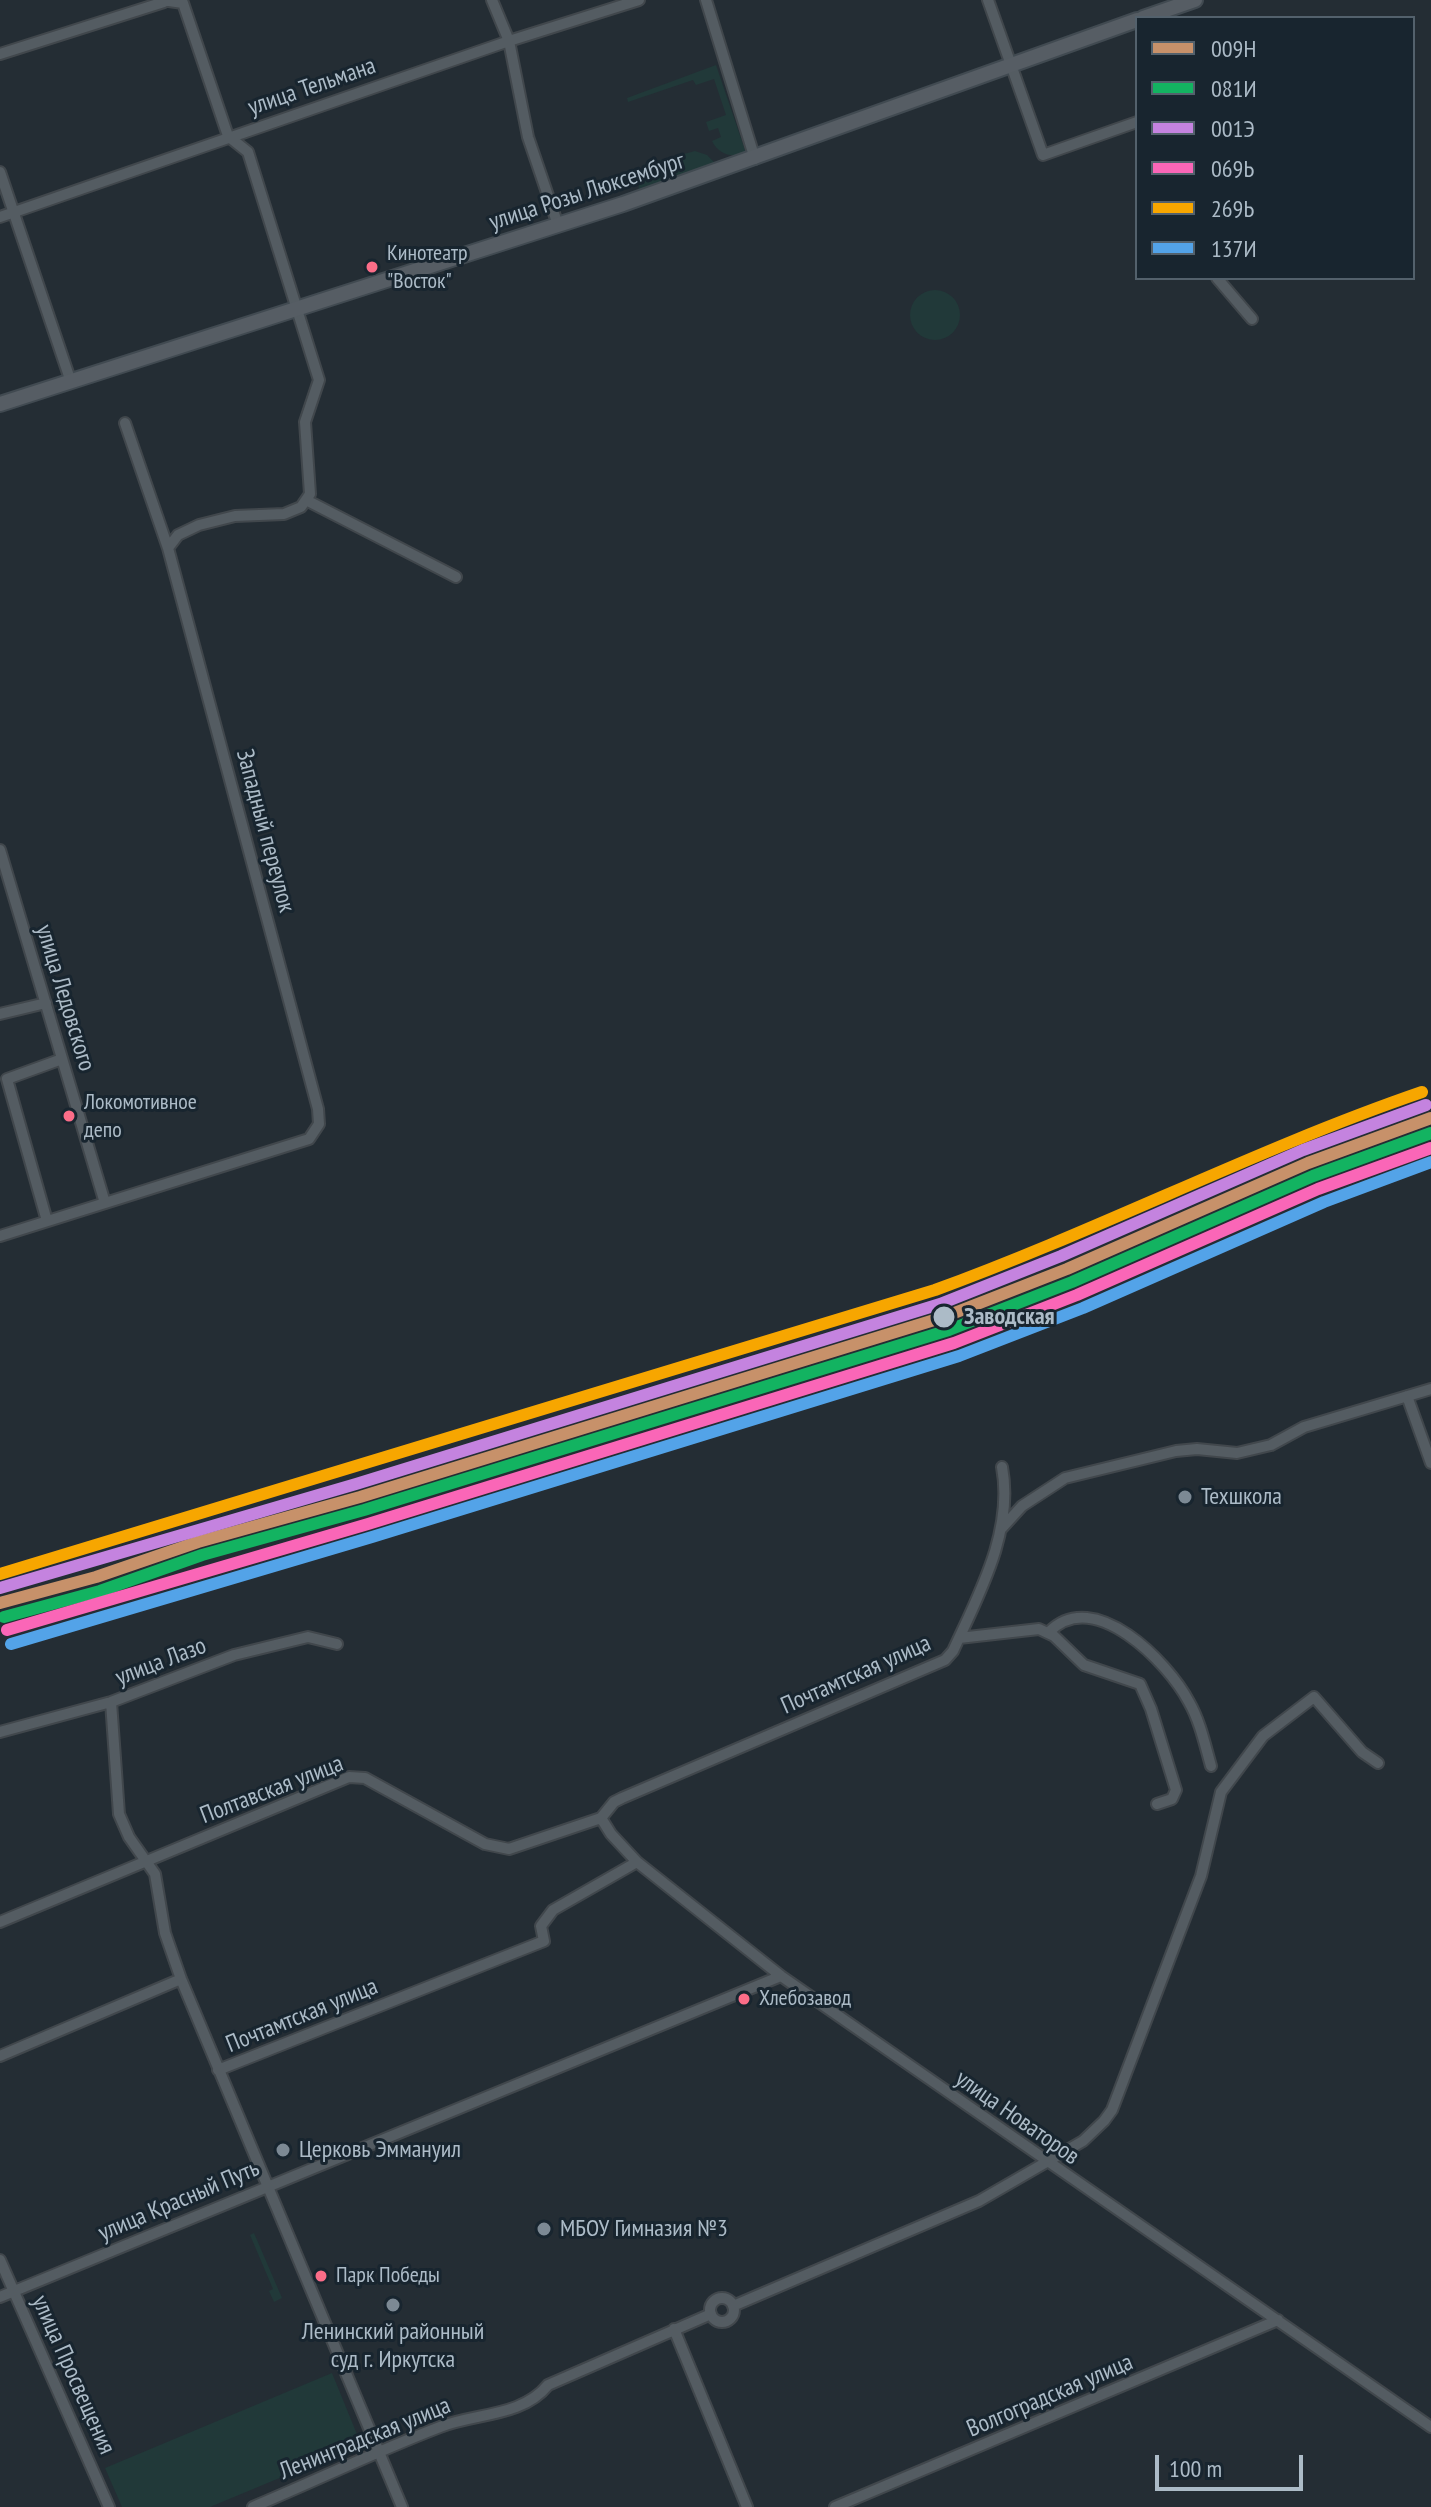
<!DOCTYPE html>
<meta charset="utf-8">
<style>
body{margin:0}
#map{position:relative;width:1431px;height:2507px;overflow:hidden;background:#242d34;font-family:"PT Sans Narrow",sans-serif}
canvas{display:block}
.legend{position:absolute;left:1135px;top:16px;width:280px;height:264px;box-sizing:border-box;background:#18252f;border:2px solid #53616c;margin:0;padding:10px 14px;list-style:none;font-size:24px;color:#acbbc7}
.legend li{display:flex;align-items:center;gap:16px;height:40px}
.legend b{width:40px;border:2px solid #53616c}
.scale{position:absolute;left:1155px;top:2455px;width:148px;height:36px;box-sizing:border-box;border:4px solid #acbbc7;border-top:0;padding-left:10px;font-size:24px;line-height:28px;white-space:nowrap;color:#acbbc7;-webkit-text-stroke:6px #18252f;paint-order:stroke}
</style>
<div id="map">
<canvas width="1431" height="2507"></canvas>
<ul class="legend">
<li><b style="height:10px;background:#c7916a"></b>009Н</li>
<li><b style="height:10px;background:#13b361"></b>081И</li>
<li><b style="height:10px;background:#c483df"></b>001Э</li>
<li><b style="height:10px;background:#fa66b7"></b>069Ь</li>
<li><b style="height:10px;background:#f7a600"></b>269Ь</li>
<li><b style="height:10px;background:#53a3e8"></b>137И</li>
</ul>
<div class="scale">100 m</div>
</div>
<script>
const context = document.querySelector('canvas').getContext('2d');
context.lineJoin = 'round';
function fill(path, color) { context.fillStyle = color; context.fill(path, 'evenodd'); }
function trace(path, color, width, dash) { context.strokeStyle = color; context.lineWidth = width; context.lineCap = dash ? 'butt' : 'round'; context.setLineDash(dash || []); context.stroke(path); }
function drawText(font, color, halo, rows, align = 'center') {
  context.font = font + ' "PT Sans Narrow",sans-serif'; context.lineWidth = 6; context.setLineDash([]); context.textBaseline = 'middle'; context.strokeStyle = halo; context.fillStyle = color; for (const [text, x, y, turn = 0] of rows) {
    context.save(); context.translate(x, y); context.rotate((+turn || 0) * Math.PI / 180); context.textAlign = isNaN(turn) ? turn : align; if (halo) context.strokeText(text, 0, 0); context.fillText(text, 0, 0); context.restore();
  }
}
const green = new Path2D(`
 M 716,65 L 746,153 C 732,158 719,155 712,141 L 721,137 L 718,128 L 709,131 L 706,122 L 726,115 L 714,79 L 696,85 L 693,80 L 628,102 L 627,98 Z
 M 695,151 L 707,155 L 716,164 L 638,191 L 643,165 Z
 M910 315a25 25 0 1 1 50 0a25 25 0 1 1-50 0Z
 M 254,2233 L 282,2298 L 274,2302 L 269,2291 L 273,2289 L 250,2235 Z
 M 332,2373 L 361,2444 L 210,2507 L 122,2507 L 105,2468 Z`);
const minor = new Path2D(`
 M 162,0 L 183,3 L 228,136 L 248,152 L 319,380 L 305,422 L 310,494 L 301,507 L 284,514 L 235,516 L 199,525 L 178,535 L 168,548
 M 492,0 L 509,41 L 528,137 L 558,225
 M 706,0 L 755,159
 M 988,0 L 1043,155 L 1137,122
 M 0,54 L 164,2
 M 0,172 L 71,382
 M 0,217 L 509,41 L 639,0
 M 1217,278 L 1252,319
 M 306,500 L 456,577
 M 0,850 L 105,1203
 M 0,1014 L 46,1003
 M 47,1221 L 7,1079 L 62,1059
 M 0,1236 L 309,1139 L 319,1124 L 318,1109 L 168,548 L 125,423
 M 1407,1396 L 1431,1463
 M 1002,1528 L 1022,1506 L 1065,1478 L 1176,1451 L 1197,1449 L 1237,1453 L 1271,1445 L 1304,1427 L 1431,1389
 M 1049,1632 C 1094,1586 1168,1662 1189,1702 C 1200,1721 1205,1745 1211,1766
 M 959,1638 L 1039,1629 L 1054,1636 L 1084,1665 L 1140,1684 L 1151,1709 L 1176,1790 L 1172,1799 L 1157,1804
 M 111,1702 L 119,1814 L 129,1837 L 155,1874 L 165,1933 L 181,1979 L 402,2507
 M 0,1732 L 111,1702 L 234,1655 L 308,1637 L 337,1644
 M 601,1818 L 611,1834 L 637,1862 L 781,1976 L 1431,2427
 M 601,1818 L 614,1802 L 622,1798 L 945,1660 L 953,1651 C 979,1594 1014,1531 1002,1467
 M 0,1922 L 349,1777 L 365,1778 L 485,1844 L 509,1849 L 601,1818
 M 0,2056 L 181,1979
 M 218,2070 L 544,1941 L 541,1926 L 553,1910 L 637,1862
 M 0,2260 L 109,2507
 M 0,2297 L 781,1976
 M710 2310a12 12 0 1 1 24 0a12 12 0 1 1-24 0Z
 M 733,2306 L 979,2201 L 1083,2141 L 1104,2121 L 1112,2110 L 1201,1876 L 1221,1792 L 1263,1736 L 1314,1697 L 1362,1752 L 1378,1763
 M 674,2329 L 747,2507
 M 253,2507 C 315,2481 377,2451 440,2427 C 475,2413 522,2417 548,2385 L 711,2314
 M 835,2507 L 1278,2320`);
const major = new Path2D(`
 M 1143,18 L 1195,0
 M 0,404 L 623,204 L 1137,20`);
const rail1 = new Path2D(`
 M 0,1603 L 96,1577 L 198,1542 L 360,1497 L 944,1317 L 1067,1269 L 1308,1163 L 1431,1118`);
const rail2 = new Path2D(`
 M 4,1617 L 100,1591 L 202,1555 L 364,1510 L 949,1330 L 1072,1282 L 1313,1176 L 1431,1133`);
const rail3 = new Path2D(`
 M 0,1588 L 356,1484 L 940,1304 L 1061,1256 L 1303,1150 L 1426,1105`);
const rail4 = new Path2D(`
 M 7,1630 L 368,1524 L 954,1343 L 1077,1295 L 1318,1189 L 1431,1148`);
const rail5 = new Path2D(`
 M 0,1574 L 935,1290 C 1100,1230 1256,1149 1422,1092`);
const rail6 = new Path2D(`
 M 11,1644 L 372,1537 L 959,1356 L 1083,1308 L 1324,1202 L 1431,1162`);
const markers = [
 [372,267,7,"#fb6d88"],
 [69,1116,7,"#fb6d88"],
 [944,1317,12,"#acbbc7"],
 [1185,1497,8,"#7c8994"],
 [744,1999,7,"#fb6d88"],
 [283,2150,8,"#7c8994"],
 [544,2229,8,"#7c8994"],
 [321,2276,7,"#fb6d88"],
 [393,2305,8,"#7c8994"]
];
const busNames = [
 ["Кинотеатр",387,254],
 ["\"Восток\"",387,282],
 ["Локомотивное",84,1103],
 ["депо",84,1131],
 ["Хлебозавод",759,1999],
 ["Парк Победы",336,2276]
];
const streetNames = [
 ["улица Тельмана",312,87,-19],
 ["улица Розы Люксембург",587,192,-18],
 ["Западный переулок",265,831,75],
 ["улица Ледовского",65,998,73],
 ["улица Лазо",161,1662,-21],
 ["Почтамтская улица",856,1675,-24],
 ["Полтавская улица",272,1790,-21],
 ["Почтамтская улица",302,2016,-22],
 ["улица Новаторов",1017,2118,35],
 ["улица Красный Путь",179,2201,-23],
 ["улица Просвещения",73,2375,66],
 ["Волгоградская улица",1050,2396,-23],
 ["Ленинградская улица",365,2439,-22]
];
const stopNames = [
 ["Заводская",964,1317]
];
const poiNames = [
 ["Техшкола",1201,1497],
 ["Церковь Эммануил",299,2150],
 ["МБОУ Гимназия №3",560,2229],
 ["Ленинский районный",393,2332,"center"],
 ["суд г. Иркутска",393,2360,"center"]
];
fill(green, '#213939');
trace(minor, '#41474c', 14);
trace(major, '#414a51', 18);
trace(minor, '#545c62', 10);
trace(major, '#565d64', 14);
trace(rail1, '#c7916a', 12);
trace(rail2, '#13b361', 12);
trace(rail3, '#c483df', 12);
trace(rail4, '#fa66b7', 12);
trace(rail5, '#f7a600', 12);
trace(rail6, '#53a3e8', 12);
for (const [x, y, r, color] of markers) { const dot = new Path2D(); dot.arc(x, y, r, 0, 2 * Math.PI); context.fillStyle = color; context.fill(dot); trace(dot, '#18252f', 3); }
drawText('22px', '#acbbc7', '#18252f', busNames, 'left');
drawText('24px', '#acbbc7', '#18252f', streetNames);
drawText('bold 24px', '#acbbc7', '#18252f', stopNames, 'left');
drawText('24px', '#acbbc7', '#18252f', poiNames, 'left');
</script>
